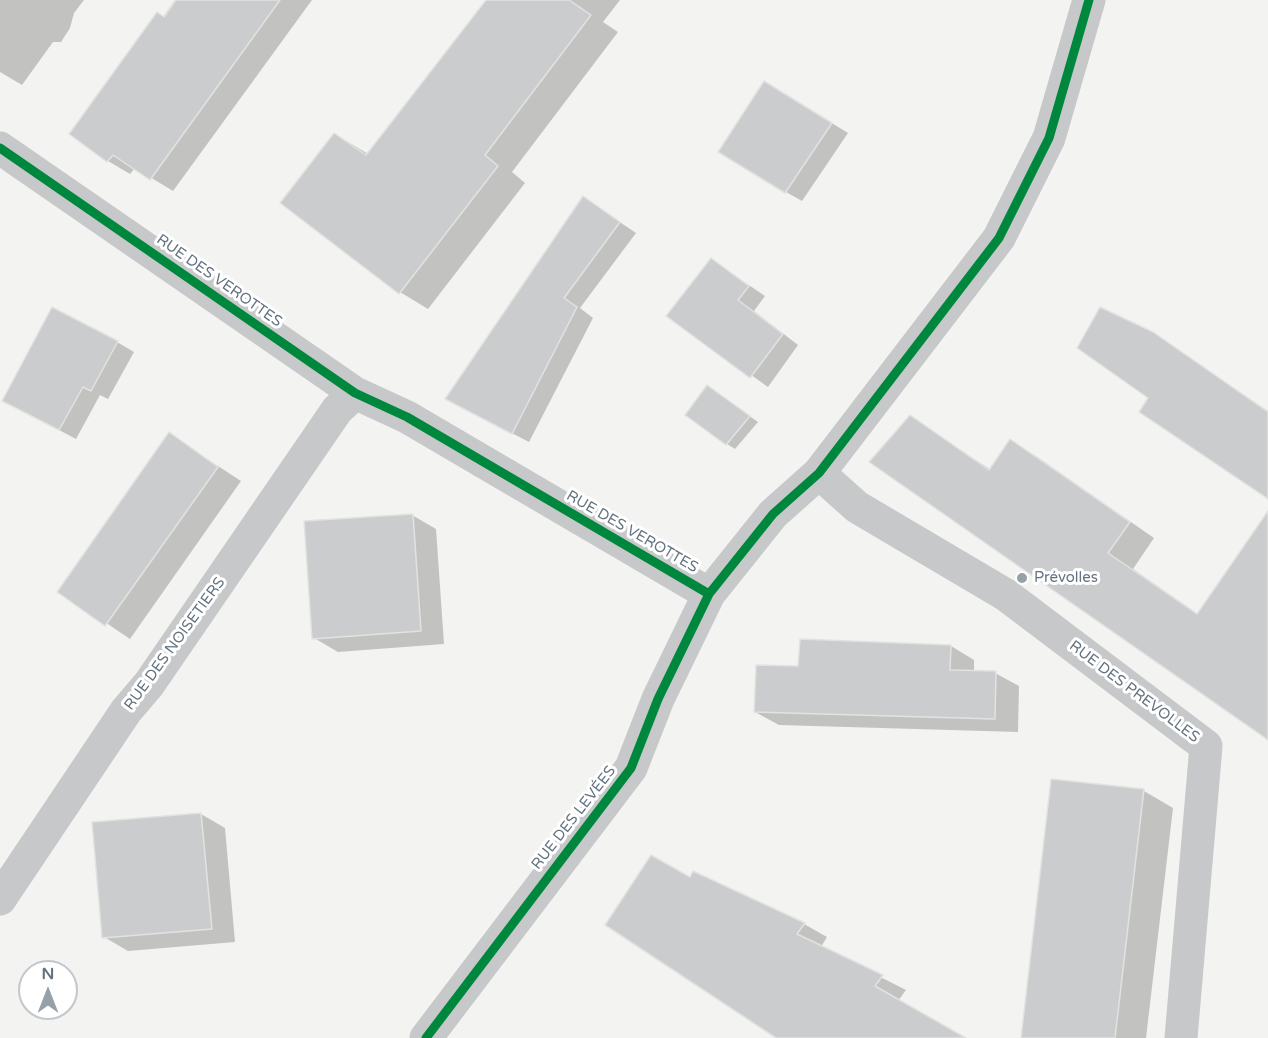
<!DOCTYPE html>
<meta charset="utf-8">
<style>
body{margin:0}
#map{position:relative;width:1268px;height:1038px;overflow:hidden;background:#f3f3f1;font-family:"Varela Round",sans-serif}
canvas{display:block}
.north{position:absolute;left:18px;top:960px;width:60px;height:60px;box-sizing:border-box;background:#fff;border:2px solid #c1c7cd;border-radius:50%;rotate:0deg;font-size:16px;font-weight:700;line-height:24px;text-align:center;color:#647381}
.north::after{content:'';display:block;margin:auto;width:21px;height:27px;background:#96a0a8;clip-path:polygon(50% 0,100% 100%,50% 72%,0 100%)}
</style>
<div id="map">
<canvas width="1268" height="1038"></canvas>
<div class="north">N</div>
</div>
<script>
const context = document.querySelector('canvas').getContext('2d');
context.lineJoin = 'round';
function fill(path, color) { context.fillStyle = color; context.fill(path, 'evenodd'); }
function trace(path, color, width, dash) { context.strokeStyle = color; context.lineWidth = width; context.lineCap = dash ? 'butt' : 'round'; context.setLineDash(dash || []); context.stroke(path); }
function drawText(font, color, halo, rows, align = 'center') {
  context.font = font + ' "Varela Round",sans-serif'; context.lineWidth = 6; context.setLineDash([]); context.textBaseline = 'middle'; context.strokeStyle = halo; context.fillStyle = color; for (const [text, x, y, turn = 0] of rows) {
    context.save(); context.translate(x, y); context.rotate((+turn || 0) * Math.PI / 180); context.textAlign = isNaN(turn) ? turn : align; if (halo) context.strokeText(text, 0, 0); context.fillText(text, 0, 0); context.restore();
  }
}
const shadow = new Path2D(`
 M 0,0 L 84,0 L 74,13 L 70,28 L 61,42 L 53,42 L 22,85 L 0,72 Z
 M 175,0 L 312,0 L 173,191 L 135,168 L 130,174 L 108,161 L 163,17 Z
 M 488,0 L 620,0 L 603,22 L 618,32 L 512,172 L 525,183 L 428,309 L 400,292 L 335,134 L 368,154 Z
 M 781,92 L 848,133 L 802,201 L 786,192 Z
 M 584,198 L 636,233 L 580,308 L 593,318 L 529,442 L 463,408 Z
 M 712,260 L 765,296 L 754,311 L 798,345 L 768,387 L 668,316 Z
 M 1152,333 L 1268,411 L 1268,498 L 1150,398 Z
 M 117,342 L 134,352 L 108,399 L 100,395 L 76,439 L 4,401 Z
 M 716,392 L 758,422 L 735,449 L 727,444 Z
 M 911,417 L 991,470 L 1010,441 L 1036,456 L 1154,538 L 1133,569 L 1198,614 L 1268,514 L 1268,739 Z
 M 169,434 L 241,481 L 130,639 L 59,591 Z
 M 412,515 L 436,529 L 444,644 L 338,652 L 314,638 Z
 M 951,646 L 974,660 L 974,672 L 995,673 L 1019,686 L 1018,732 L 779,725 L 755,712 L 800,668 Z
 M 1144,791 L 1173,808 L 1146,1038 L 1022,1038 Z
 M 201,814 L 225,828 L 235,942 L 128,951 L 104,937 L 94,824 Z
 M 690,879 L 804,924 L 827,937 L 821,947 L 906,990 L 898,1001 L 963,1038 L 779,1038 Z`);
const building = new Path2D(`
 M 176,0 L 280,0 L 150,180 L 113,155 L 107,162 L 69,134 L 157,12 L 164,17 Z
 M 486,0 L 569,0 L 591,15 L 485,155 L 498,166 L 399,294 L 280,203 L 334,133 L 366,155 Z
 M 764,81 L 832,123 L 785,193 L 718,152 Z
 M 583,196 L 620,222 L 564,298 L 577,307 L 512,434 L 445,399 Z
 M 711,258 L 749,286 L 738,300 L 783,334 L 750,378 L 666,316 Z
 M 52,307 L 118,341 L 91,391 L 83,387 L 59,430 L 2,401 Z
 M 1100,307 L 1153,332 L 1268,412 L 1268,499 L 1139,412 L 1148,398 L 1077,348 Z
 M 707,385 L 750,416 L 726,445 L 685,415 Z
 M 910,415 L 989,470 L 1010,439 L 1130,522 L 1108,553 L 1197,614 L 1268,511 L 1268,740 L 869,462 Z
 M 169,432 L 218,467 L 105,626 L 57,592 Z
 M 413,514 L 421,631 L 312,639 L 304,521 Z
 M 800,639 L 951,645 L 950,670 L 996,671 L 995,719 L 754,712 L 756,665 L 798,666 Z
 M 1051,779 L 1144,789 L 1115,1038 L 1021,1038 Z
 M 201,813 L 212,929 L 102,938 L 92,822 Z
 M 651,855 L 690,877 L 693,871 L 805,923 L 797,934 L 883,975 L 875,986 L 966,1038 L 776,1038 L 605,925 Z`);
const minor = new Path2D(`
 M 0,148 L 355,393 L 407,417 L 709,594
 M 819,473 L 857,507 L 1006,595 L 1206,746 L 1181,1038
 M 0,899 L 126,711 L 149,684 L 337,410 L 355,393
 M 426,1038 L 631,768 L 658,699 L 709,594 L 773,514 L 819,473 L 999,238 L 1049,138 L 1089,0`);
const cycleway = new Path2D(`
 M 0,148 L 355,393 L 407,417 L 709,594
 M 426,1038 L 631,768 L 658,699 L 709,594 L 773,514 L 819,473 L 999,238 L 1049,138 L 1089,0`);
const markers = [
 [1022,578,6,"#96a0a8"]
];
const streetNames = [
 ["RUE DES VEROTTES",219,281,35],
 ["RUE DES VEROTTES",632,532,30],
 ["RUE DES NOISETIERS",175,644,-54],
 ["RUE DES PREVOLLES",1134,692,37],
 ["RUE DES LEVÉES",574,818,-52]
];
const poiNames = [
 ["Prévolles",1034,578]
];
fill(shadow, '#0003');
fill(building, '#cbcccd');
trace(building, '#e2e2e1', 1.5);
trace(minor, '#c7c8c9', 33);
trace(cycleway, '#00873e', 9);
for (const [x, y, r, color] of markers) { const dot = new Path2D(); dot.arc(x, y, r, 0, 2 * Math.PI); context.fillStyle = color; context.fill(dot); trace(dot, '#fff', 2); }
drawText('15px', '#647381', '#fff', streetNames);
drawText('15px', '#647381', '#fff', poiNames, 'left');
</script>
